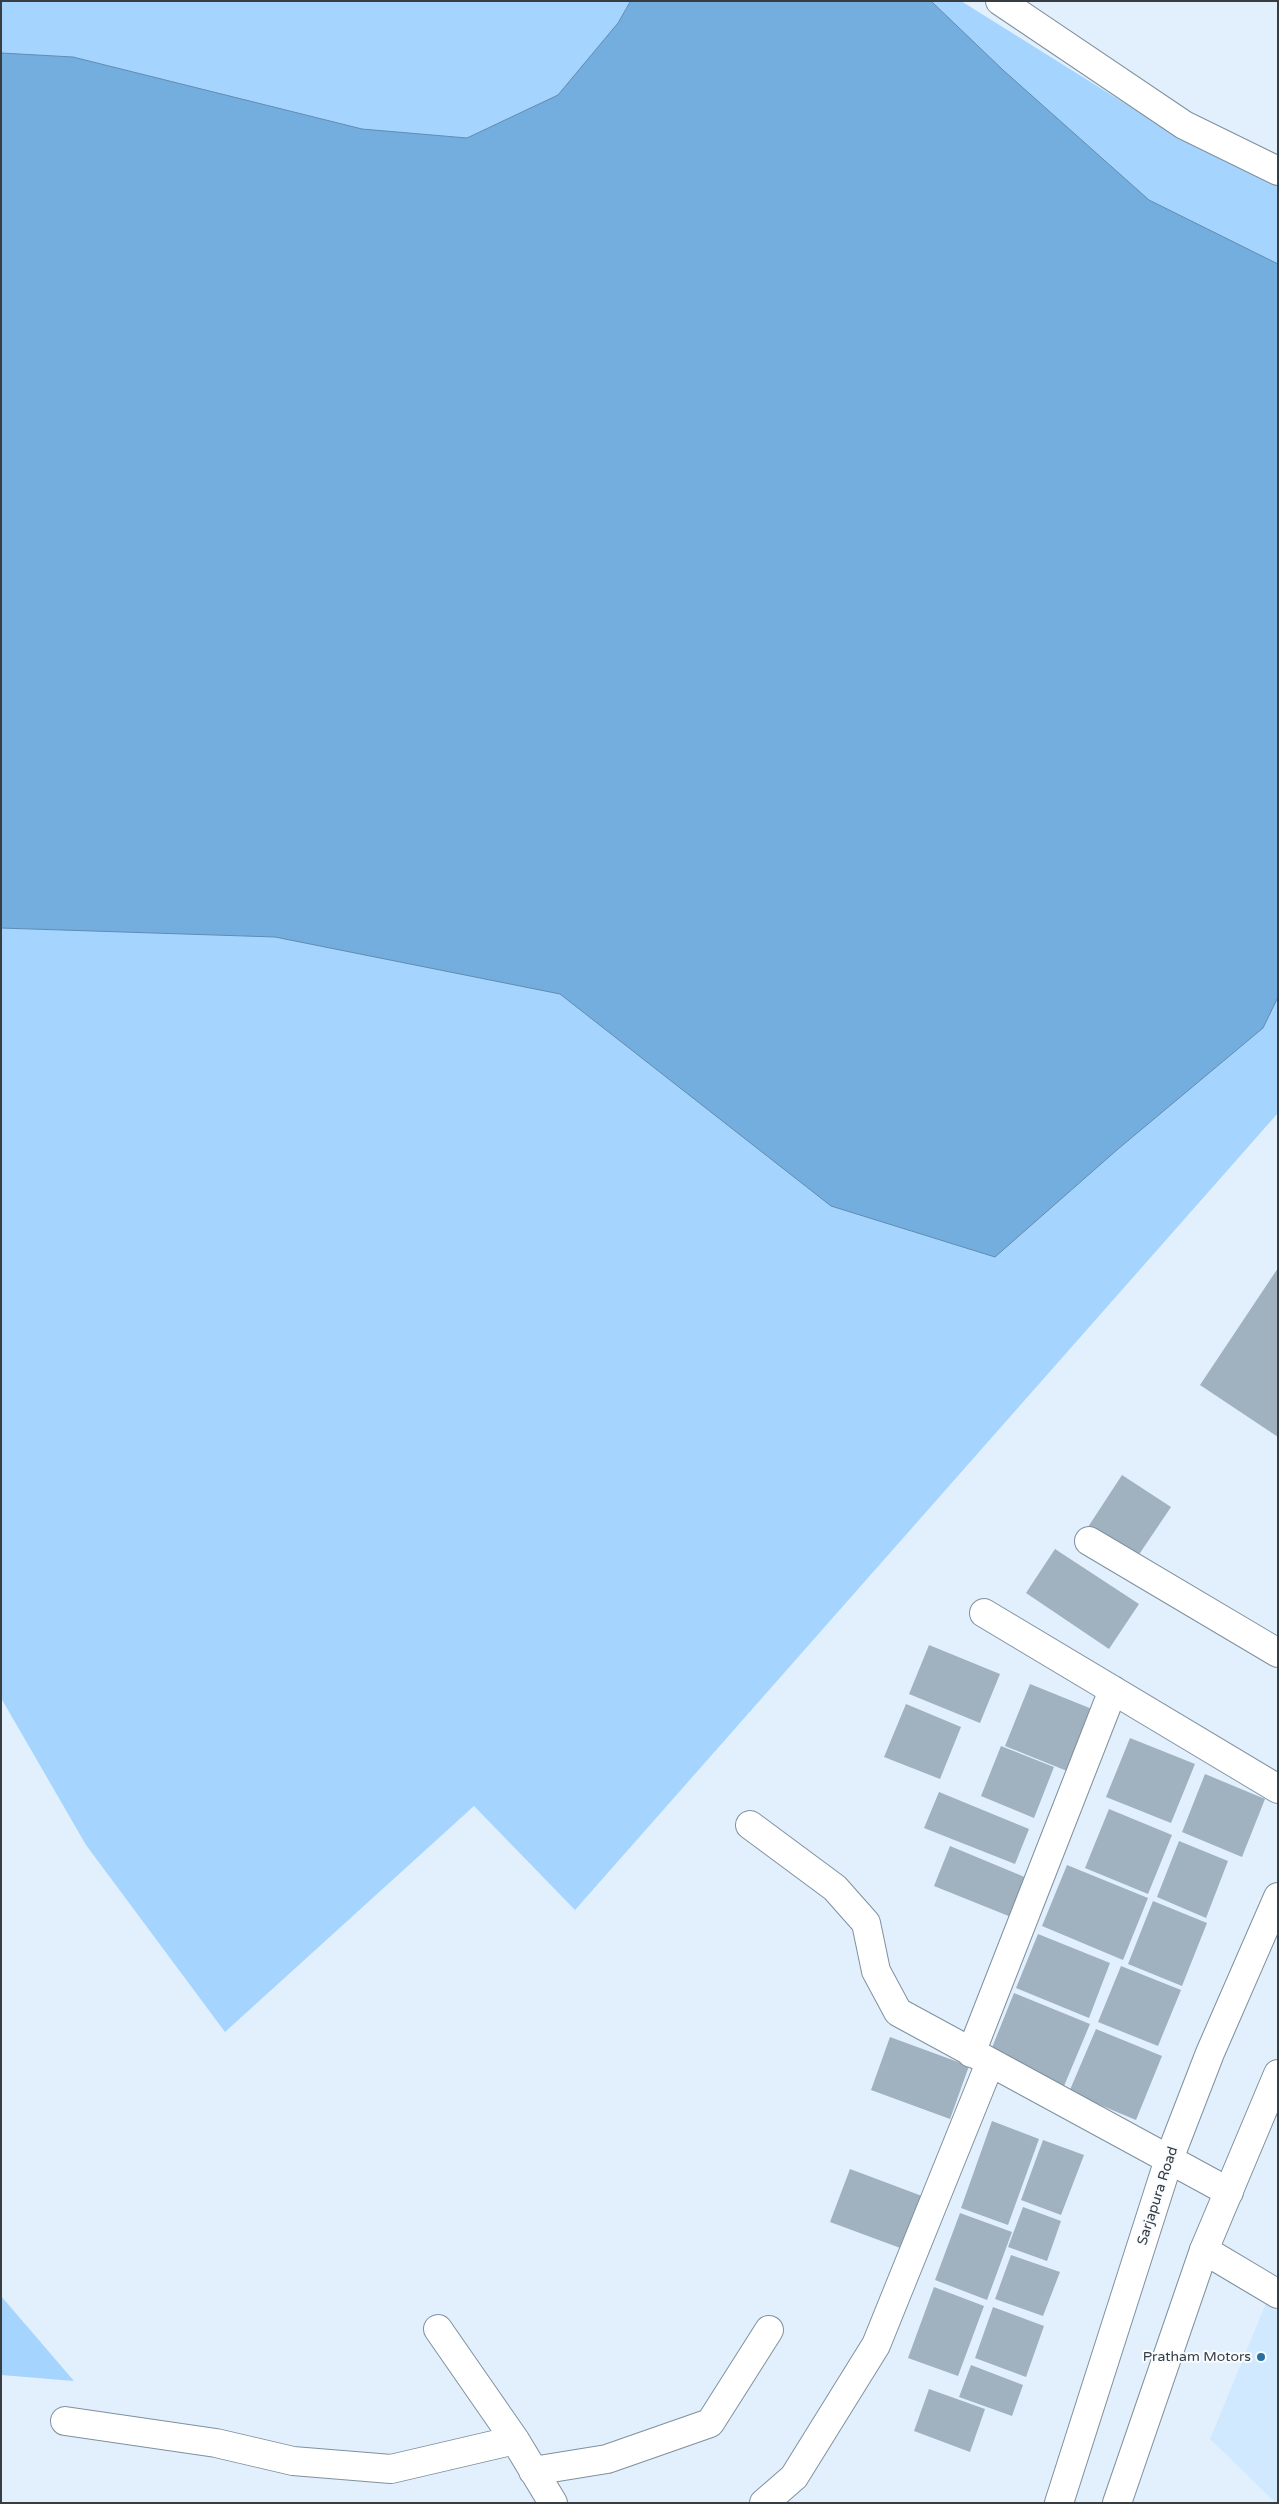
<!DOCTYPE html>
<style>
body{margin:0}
#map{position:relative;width:1279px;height:2504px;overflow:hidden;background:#e2f0fd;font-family:"Varela Round",sans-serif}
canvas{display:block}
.frame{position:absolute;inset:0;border:2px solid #363d43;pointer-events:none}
</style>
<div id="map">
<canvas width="1279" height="2504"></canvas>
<div class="frame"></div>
</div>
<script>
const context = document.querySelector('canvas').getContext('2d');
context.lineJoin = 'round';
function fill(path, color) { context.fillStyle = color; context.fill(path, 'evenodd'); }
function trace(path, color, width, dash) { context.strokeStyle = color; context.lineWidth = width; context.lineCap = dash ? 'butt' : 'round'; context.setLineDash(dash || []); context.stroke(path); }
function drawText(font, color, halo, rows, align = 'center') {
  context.font = font + ' "Varela Round",sans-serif'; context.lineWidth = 4; context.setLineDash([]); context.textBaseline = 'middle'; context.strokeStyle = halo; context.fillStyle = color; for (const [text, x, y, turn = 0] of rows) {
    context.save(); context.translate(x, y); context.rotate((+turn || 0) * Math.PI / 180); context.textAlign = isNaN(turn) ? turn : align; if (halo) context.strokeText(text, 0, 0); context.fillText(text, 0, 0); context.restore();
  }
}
const built = new Path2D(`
 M 1278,2274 L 1278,2503 L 1276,2503 L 1210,2439 Z`);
const green = new Path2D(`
 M 1,1 L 961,1 L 1166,129 L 1278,185 L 1278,1113 L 575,1910 L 474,1806 L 225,2032 L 86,1845 L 1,1698 Z
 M 1,2296 L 74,2381 L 1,2375 Z`);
const water = new Path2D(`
 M 631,1 L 931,1 L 1003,70 L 1149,200 L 1278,264 L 1278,997 L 1263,1028 L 1118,1149 L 995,1257 L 831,1206 L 560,994 L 275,937 L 1,928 L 1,53 L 73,57 L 362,129 L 467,138 L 558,95 L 618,23 Z`);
const building = new Path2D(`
 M 1278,1268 L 1278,1437 L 1200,1385 Z
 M 1122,1475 L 1171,1507 L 1136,1559 L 1088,1527 Z
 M 1055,1549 L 1139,1604 L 1109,1649 L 1026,1593 Z
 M 929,1645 L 1000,1674 L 980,1723 L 909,1694 Z
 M 1030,1684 L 1092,1709 L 1067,1771 L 1005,1746 Z
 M 906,1704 L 961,1727 L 940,1779 L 884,1757 Z
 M 1130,1738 L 1195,1764 L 1171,1823 L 1106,1797 Z
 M 1001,1746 L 1054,1767 L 1034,1818 L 981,1796 Z
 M 1205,1774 L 1265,1799 L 1242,1857 L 1182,1832 Z
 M 939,1792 L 1029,1829 L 1015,1864 L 924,1828 Z
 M 1109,1809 L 1172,1835 L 1148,1894 L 1085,1868 Z
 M 1179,1841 L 1228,1861 L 1206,1918 L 1157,1897 Z
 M 950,1846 L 1027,1878 L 1011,1917 L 934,1886 Z
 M 1067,1865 L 1148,1898 L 1123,1960 L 1042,1926 Z
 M 1153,1901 L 1207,1923 L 1182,1986 L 1128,1964 Z
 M 1038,1934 L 1110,1963 L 1089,2018 L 1016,1988 Z
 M 1121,1966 L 1181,1990 L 1158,2046 L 1098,2022 Z
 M 1014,1993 L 1090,2024 L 1064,2086 L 989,2055 Z
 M 1096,2029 L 1162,2056 L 1136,2120 L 1069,2092 Z
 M 890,2037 L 969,2066 L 950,2119 L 871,2090 Z
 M 992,2121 L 1039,2139 L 1008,2225 L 961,2208 Z
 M 1043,2140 L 1084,2155 L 1061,2215 L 1021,2200 Z
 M 850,2169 L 922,2196 L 903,2249 L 830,2222 Z
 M 1023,2207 L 1061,2221 L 1047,2261 L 1008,2247 Z
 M 960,2213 L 1012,2232 L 987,2300 L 935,2280 Z
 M 1011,2255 L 1060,2272 L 1043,2316 L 995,2299 Z
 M 934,2287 L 984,2306 L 958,2376 L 908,2358 Z
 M 993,2307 L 1044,2326 L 1026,2377 L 975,2358 Z
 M 971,2365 L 1023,2385 L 1012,2416 L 959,2397 Z
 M 929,2389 L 985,2409 L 970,2452 L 914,2431 Z`);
const minor = new Path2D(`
 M 1000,1 L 1184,125 L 1278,171
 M 1089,1541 L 1278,1653
 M 984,1613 L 1278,1789
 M 750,1825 L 835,1888 L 866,1923 L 876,1971 L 898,2012 L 1229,2192
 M 971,2053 L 1113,1690
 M 1204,2250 L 1278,2294
 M 438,2329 L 515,2440 L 553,2503
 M 65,2421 L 216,2443 L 293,2461 L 391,2469 L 515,2440
 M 533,2471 L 607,2459 L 710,2423 L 769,2330
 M 764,2503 L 794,2477 L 876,2345 L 990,2063`);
const major = new Path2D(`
 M 1059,2503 L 1169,2159 L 1210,2053 L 1278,1897
 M 1117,2503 L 1204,2250 L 1278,2074`);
const markers = [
 [1261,2357,5,"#286fa4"]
];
const streetNames = [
 ["Sarjapura Road",1158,2196,-72]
];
const poiNames = [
 ["Pratham Motors",1251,2357]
];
fill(built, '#d0e9fe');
fill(green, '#a5d5fe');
fill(water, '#74aede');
trace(water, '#618cb0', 1);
fill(building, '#a0b1c0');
trace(minor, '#7f909e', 30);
trace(major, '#7f909e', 30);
trace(minor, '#fff', 28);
trace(major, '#fff', 28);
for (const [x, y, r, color] of markers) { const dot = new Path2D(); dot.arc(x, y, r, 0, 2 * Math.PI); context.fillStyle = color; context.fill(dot); trace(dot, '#f8fcff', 2); }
drawText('14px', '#363d43', '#f8fcff', streetNames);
drawText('14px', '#363d43', '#f8fcff', poiNames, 'right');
</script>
